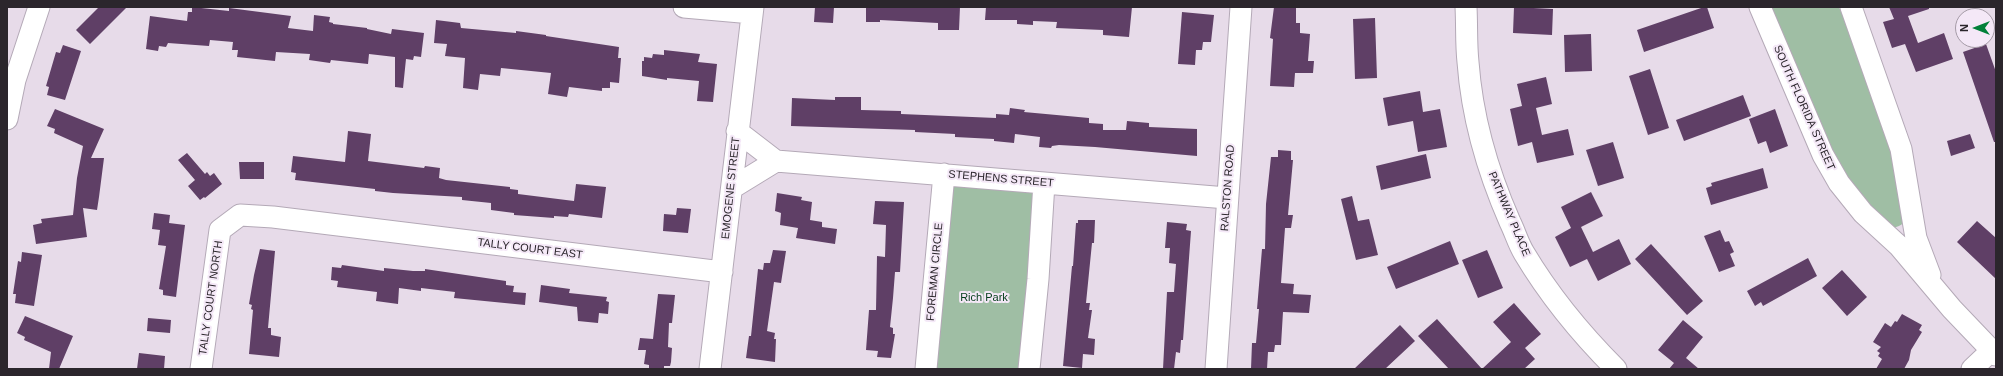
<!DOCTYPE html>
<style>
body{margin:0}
#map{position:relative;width:2003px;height:376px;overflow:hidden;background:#e7dbe9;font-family:Helvetica,sans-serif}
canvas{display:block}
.frame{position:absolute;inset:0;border:8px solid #2b262c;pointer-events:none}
.north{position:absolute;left:1955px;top:8px;width:40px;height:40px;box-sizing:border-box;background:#f4e8f7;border:1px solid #a49aa6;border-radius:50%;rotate:270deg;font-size:11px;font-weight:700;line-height:16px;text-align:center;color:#2b262c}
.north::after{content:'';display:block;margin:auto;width:14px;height:18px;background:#018039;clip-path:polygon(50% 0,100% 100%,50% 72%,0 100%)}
</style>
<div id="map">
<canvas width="2003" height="376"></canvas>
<div class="frame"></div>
<div class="north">N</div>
</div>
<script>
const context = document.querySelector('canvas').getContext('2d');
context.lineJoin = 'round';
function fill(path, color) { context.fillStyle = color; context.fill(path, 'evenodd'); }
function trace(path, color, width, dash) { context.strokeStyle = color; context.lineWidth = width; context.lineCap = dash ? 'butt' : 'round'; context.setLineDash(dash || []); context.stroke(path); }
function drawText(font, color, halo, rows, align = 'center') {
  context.font = font + ' Helvetica,sans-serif'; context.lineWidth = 4; context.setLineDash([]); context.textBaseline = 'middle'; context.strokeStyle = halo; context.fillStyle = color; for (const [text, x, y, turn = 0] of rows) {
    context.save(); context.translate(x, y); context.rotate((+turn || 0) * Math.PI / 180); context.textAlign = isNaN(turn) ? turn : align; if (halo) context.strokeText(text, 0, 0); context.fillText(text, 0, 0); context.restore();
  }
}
const green = new Path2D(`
 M 1767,7 L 1839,7 L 1886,118 L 1904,222 C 1899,228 1893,228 1886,226 L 1845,179 Z
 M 944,174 L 1044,183 L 1029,369 L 926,369 Z`);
const building = new Path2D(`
 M 99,7 L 127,7 L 90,44 L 76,30 Z
 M 192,7 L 229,11 L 229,8 L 291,16 L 288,28 L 313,31 L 314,15 L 330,17 L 329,22 L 333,23 L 333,24 L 367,28 L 367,29 L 391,34 L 392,29 L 424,33 L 421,57 L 414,56 L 413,60 L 406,59 L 403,88 L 395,87 L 395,57 L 369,54 L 368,64 L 331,60 L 330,63 L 309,60 L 310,54 L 276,52 L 275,61 L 237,57 L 238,50 L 232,50 L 233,42 L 210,40 L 209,46 L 168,43 L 166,47 L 159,46 L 158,51 L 146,49 L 150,16 L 187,21 L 188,12 L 192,12 Z
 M 815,7 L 834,7 L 833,23 L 814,22 Z
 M 866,7 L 960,7 L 959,30 L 938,30 L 938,23 L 880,20 L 880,22 L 866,22 Z
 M 986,7 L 1132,7 L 1129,37 L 1103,35 L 1103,30 L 1056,28 L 1057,22 L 1033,21 L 1033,25 L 1017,24 L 1017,20 L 985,20 Z
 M 1274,7 L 1296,7 L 1296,23 L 1300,23 L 1300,33 L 1310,34 L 1308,61 L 1314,61 L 1313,73 L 1295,73 L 1294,87 L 1270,86 L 1273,39 L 1270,38 Z
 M 1514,7 L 1553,9 L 1552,35 L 1513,33 Z
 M 1704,7 L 1707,7 L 1714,28 L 1644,52 L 1637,30 Z
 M 1889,7 L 1929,7 L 1929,9 L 1908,16 L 1918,43 L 1944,33 L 1953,59 L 1916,72 L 1905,44 L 1892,48 L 1883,22 L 1894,19 Z
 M 1182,12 L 1214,15 L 1211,42 L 1203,42 L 1202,50 L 1196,50 L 1195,65 L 1178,64 Z
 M 1375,18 L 1377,78 L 1355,79 L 1353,19 Z
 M 436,20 L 460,23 L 461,28 L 516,33 L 516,31 L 546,35 L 546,36 L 619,47 L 618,58 L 621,58 L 619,83 L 610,82 L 610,88 L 602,88 L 602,91 L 569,87 L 567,97 L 548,94 L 551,73 L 501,68 L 500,76 L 480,74 L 478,90 L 463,88 L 465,58 L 445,56 L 447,44 L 434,43 Z
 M 1591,34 L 1592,71 L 1565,72 L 1564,35 Z
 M 1986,44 L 1996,72 L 1996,142 L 1994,142 L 1963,52 Z
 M 63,45 L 81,51 L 65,100 L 47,95 L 49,87 L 46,86 L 56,52 L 60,53 Z
 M 664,50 L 700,54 L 698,62 L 717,64 L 713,102 L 697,101 L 699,81 L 667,78 L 667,80 L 642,76 L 642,61 L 644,61 L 644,57 L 652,58 L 653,54 L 664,55 Z
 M 1650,69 L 1669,128 L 1648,135 L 1629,76 Z
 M 1546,77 L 1552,104 L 1536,108 L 1542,135 L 1568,129 L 1574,155 L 1537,163 L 1532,142 L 1518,146 L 1510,109 L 1522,106 L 1517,84 Z
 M 1420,91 L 1423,112 L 1440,109 L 1447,147 L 1418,152 L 1413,121 L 1388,126 L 1383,98 Z
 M 1743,95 L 1751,116 L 1684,141 L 1676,120 Z
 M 835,97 L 861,97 L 861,110 L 901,111 L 901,114 L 996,118 L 996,114 L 1009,115 L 1010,108 L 1025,110 L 1024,112 L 1089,118 L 1089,123 L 1103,124 L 1103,130 L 1126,130 L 1127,121 L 1149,123 L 1149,127 L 1197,129 L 1197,156 L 1095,147 L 1059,145 L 1052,146 L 1051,148 L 1039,147 L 1040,137 L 1015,134 L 1014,143 L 994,141 L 994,139 L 955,137 L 955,134 L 915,132 L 915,130 L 791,126 L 792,98 L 835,100 Z
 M 55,109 L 104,129 L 91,158 L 104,158 L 99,197 L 97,210 L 83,208 L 87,237 L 36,244 L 33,225 L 42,223 L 41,219 L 73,215 L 77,178 L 83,146 L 54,133 L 55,129 L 47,126 Z
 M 1775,109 L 1788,146 L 1770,153 L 1766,141 L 1758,144 L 1749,119 Z
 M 348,131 L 371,134 L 368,161 L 424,168 L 425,166 L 440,168 L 439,178 L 446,180 L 510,187 L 510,189 L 518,190 L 518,194 L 574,201 L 576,184 L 606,187 L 602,218 L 569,214 L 568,217 L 554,216 L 554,218 L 514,215 L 514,213 L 491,210 L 491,203 L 462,200 L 462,197 L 393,193 L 375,191 L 375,189 L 295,180 L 296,173 L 291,172 L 293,156 L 345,162 Z
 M 1970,134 L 1975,148 L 1951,156 L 1947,141 Z
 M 1613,142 L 1624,178 L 1598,186 L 1586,150 Z
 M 1278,150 L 1291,151 L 1291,160 L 1293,160 L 1288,215 L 1293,215 L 1291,228 L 1285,228 L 1281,283 L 1294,284 L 1293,294 L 1311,295 L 1309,313 L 1283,312 L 1281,345 L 1275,345 L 1274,352 L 1268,352 L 1267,369 L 1251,369 L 1252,343 L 1256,343 L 1259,309 L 1257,309 L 1262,249 L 1265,249 L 1266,204 L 1271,157 L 1278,157 Z
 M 187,153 L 205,174 L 207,172 L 210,176 L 214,173 L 222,184 L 205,198 L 204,197 L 200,200 L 188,186 L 195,180 L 178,160 Z
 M 1426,154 L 1431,178 L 1381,190 L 1376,166 Z
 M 239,162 L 264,162 L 264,179 L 240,179 Z
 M 1763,168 L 1768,188 L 1711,205 L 1706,188 L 1712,186 L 1711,183 Z
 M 1591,192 L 1603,216 L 1581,227 L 1593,252 L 1619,239 L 1631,264 L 1598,281 L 1587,259 L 1570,267 L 1555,237 L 1571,228 L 1561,207 Z
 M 777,193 L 802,197 L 801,200 L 812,202 L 810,220 L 822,222 L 822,227 L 837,229 L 835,244 L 796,238 L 798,228 L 780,225 L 781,213 L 775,211 Z
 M 1352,196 L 1358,221 L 1369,219 L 1378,255 L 1356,260 L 1341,199 Z
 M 875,201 L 904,202 L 900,272 L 895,272 L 893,298 L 890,327 L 893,328 L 893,334 L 895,334 L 891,358 L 877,357 L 878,351 L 866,350 L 869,310 L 876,310 L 877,256 L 885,257 L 886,225 L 873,224 Z
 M 677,208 L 691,209 L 688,233 L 663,231 L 664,214 L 676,215 Z
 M 154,213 L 170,215 L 169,223 L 185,225 L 176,297 L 163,295 L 163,290 L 159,289 L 166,246 L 158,245 L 160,230 L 152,229 Z
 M 1078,220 L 1095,220 L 1094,243 L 1092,243 L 1086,303 L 1090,303 L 1089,310 L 1092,310 L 1088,338 L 1095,339 L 1094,355 L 1083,354 L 1082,368 L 1063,366 L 1072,266 L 1073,266 L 1076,223 L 1078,223 Z
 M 1977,221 L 1996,238 L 1996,279 L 1957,242 Z
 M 1167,222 L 1187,224 L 1186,230 L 1191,231 L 1183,340 L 1181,340 L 1180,353 L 1176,352 L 1174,369 L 1163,369 L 1167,292 L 1174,292 L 1176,264 L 1169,263 L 1170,248 L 1165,248 Z
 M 1720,230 L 1725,242 L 1729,241 L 1734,252 L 1730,254 L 1735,266 L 1719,272 L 1704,236 Z
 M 1450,241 L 1459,264 L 1396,289 L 1387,267 Z
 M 1651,244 L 1703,301 L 1687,315 L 1635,259 Z
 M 260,249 L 275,251 L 268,328 L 271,328 L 271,335 L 281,337 L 279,357 L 249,354 L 253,310 L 251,309 L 252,305 L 249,304 L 254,275 Z
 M 773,250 L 786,251 L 781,283 L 774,282 L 767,331 L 775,333 L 774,339 L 776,339 L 775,362 L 746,358 L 749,336 L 751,336 L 758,269 L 763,270 L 764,263 L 770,263 Z
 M 1487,250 L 1503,288 L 1478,298 L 1462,260 Z
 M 22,252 L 42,255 L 34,306 L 15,303 L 16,294 L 13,294 L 18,261 L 21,262 Z
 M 1808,258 L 1817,276 L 1763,306 L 1761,302 L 1755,306 L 1747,291 Z
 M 342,265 L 384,271 L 384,268 L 413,271 L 425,271 L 425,269 L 506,281 L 506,285 L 514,286 L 513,292 L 526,293 L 525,305 L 454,298 L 455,292 L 421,288 L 421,291 L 399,288 L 398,304 L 376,301 L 377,292 L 337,287 L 338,281 L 331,280 L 332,267 L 341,268 Z
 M 1842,270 L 1867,297 L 1847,316 L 1822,288 Z
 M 541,285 L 570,289 L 569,293 L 607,297 L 606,301 L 609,302 L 608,314 L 599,313 L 598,323 L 578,321 L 577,307 L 539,302 Z
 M 658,294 L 675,295 L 672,323 L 669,323 L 668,347 L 672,348 L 671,362 L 670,366 L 664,366 L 664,369 L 649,368 L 649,365 L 644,364 L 646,350 L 638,350 L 640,338 L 653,339 Z
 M 1514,303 L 1541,334 L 1525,348 L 1535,359 L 1524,369 L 1449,369 L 1418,336 L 1437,319 L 1482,369 L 1511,342 L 1493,322 Z
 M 1902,314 L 1922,325 L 1919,330 L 1922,332 L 1911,350 L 1909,360 L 1904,369 L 1876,369 L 1882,359 L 1878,356 L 1880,353 L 1877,351 L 1881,347 L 1873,342 L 1885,323 L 1891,327 L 1895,321 L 1897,322 Z
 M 25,316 L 73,336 L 59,369 L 49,369 L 51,352 L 24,340 L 25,337 L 17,333 Z
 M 148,318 L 171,320 L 170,333 L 147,331 Z
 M 1683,320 L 1703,337 L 1686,358 L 1699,369 L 1669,369 L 1674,363 L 1658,350 Z
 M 1400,325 L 1415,341 L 1385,369 L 1354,369 Z
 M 139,353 L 165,356 L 164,369 L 137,369 Z`);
const minor = new Path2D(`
 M 684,7 L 752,13
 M 1466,7 C 1467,25 1466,44 1468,62 C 1472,117 1488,172 1510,222 C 1515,232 1518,243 1524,253 C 1549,295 1581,334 1616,369
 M 1760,7 L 1823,155 L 1839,183 L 1863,213 L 1899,246 L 1952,309 L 1996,355
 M 1851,7 L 1901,149 L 1916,238 L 1930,275
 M 7,119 L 15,80 L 39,7
 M 737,131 L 776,161 L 1227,198
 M 732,188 L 776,161
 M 201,369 L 220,230 L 240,215 L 273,217 L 722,272
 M 710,369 L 753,7
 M 926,369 L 944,174
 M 1029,369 L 1038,279 L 1044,183
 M 1216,369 L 1241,7
 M 1972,369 L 1991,351`);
const streetNames = [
 ["SOUTH FLORIDA STREET",1804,108,66],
 ["STEPHENS STREET",1001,179,5],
 ["EMOGENE STREET",731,188,-84],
 ["RALSTON ROAD",1228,188,-86],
 ["PATHWAY PLACE",1509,214,67],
 ["TALLY COURT EAST",530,249,7],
 ["FOREMAN CIRCLE",935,272,-85],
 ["TALLY COURT NORTH",211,298,-82]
];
const parkNames = [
 ["Rich Park",984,298]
];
fill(green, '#9fbea4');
fill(building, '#5f3f66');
trace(minor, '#b4a9b7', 23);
trace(minor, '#fff', 21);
drawText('11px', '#2b262c', '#f4e8f7', streetNames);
drawText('11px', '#023c18', '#f4e8f7', parkNames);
</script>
